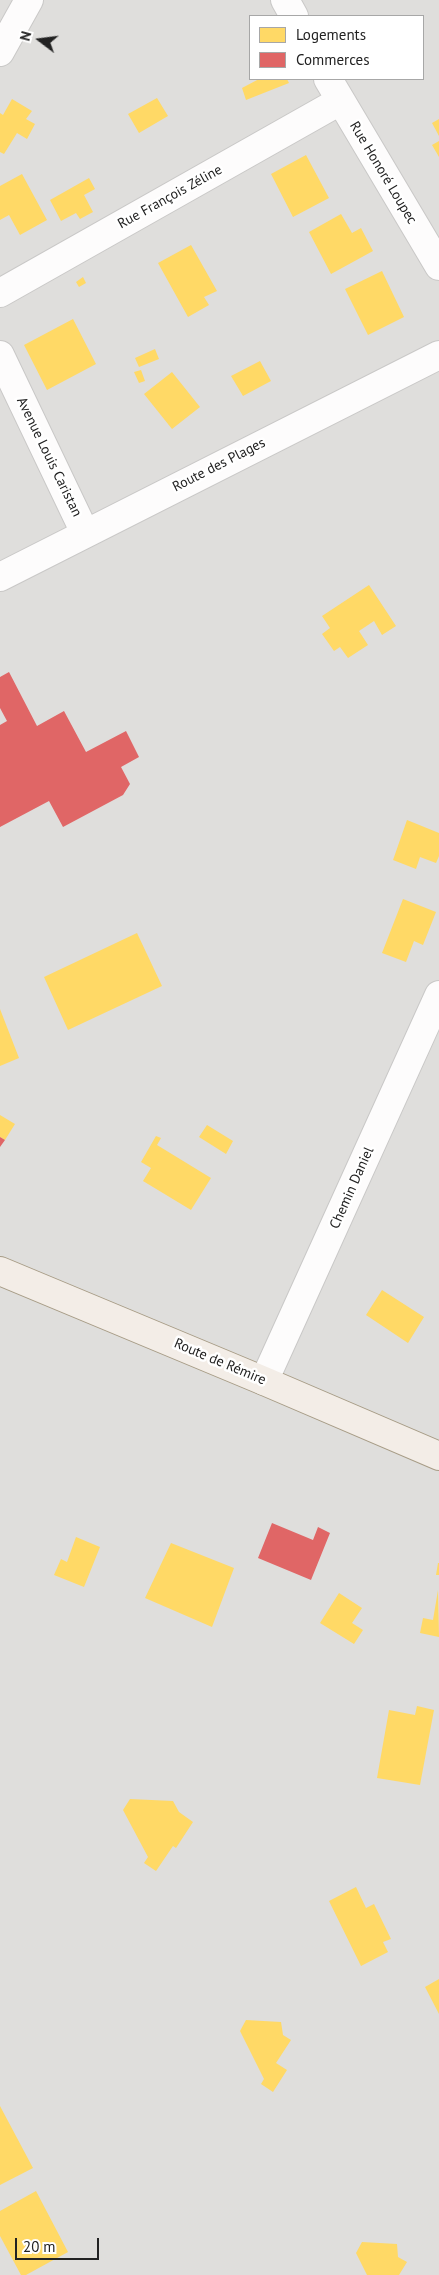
<!DOCTYPE html>
<meta charset="utf-8">
<style>
body{margin:0}
#map{position:relative;width:439px;height:2275px;overflow:hidden;background:#f0eeeb;font-family:"PT Sans",sans-serif}
canvas{display:block}
.legend{position:absolute;left:249px;top:15px;width:175px;height:65px;box-sizing:border-box;background:#fff;border:1px solid #a7a7a7;margin:0;padding:6px 9px;list-style:none;font-size:15px;color:#222}
.legend li{display:flex;align-items:center;gap:10px;height:25px}
.legend b{width:25px;border:1px solid #a7a7a7}
.north{position:absolute;left:15px;top:15px;width:50px;height:50px;-webkit-text-stroke:4px #fff;paint-order:stroke;rotate:285deg;font-size:14px;font-weight:700;line-height:20px;text-align:center;color:#222}
.north::after{content:'';display:block;margin:auto;width:18px;height:22px;background:#222;clip-path:polygon(50% 0,100% 100%,50% 72%,0 100%)}
.scale{position:absolute;left:15px;top:2238px;width:84px;height:22px;box-sizing:border-box;border:2px solid #222;border-top:0;padding-left:6px;font-size:15px;line-height:18px;white-space:nowrap;color:#222;-webkit-text-stroke:4px #fff;paint-order:stroke}
</style>
<div id="map">
<canvas width="439" height="2275"></canvas>
<ul class="legend">
<li><b style="height:14px;background:#ffd966"></b>Logements</li>
<li><b style="height:14px;background:#e06666"></b>Commerces</li>
</ul>
<div class="north">N</div>
<div class="scale">20 m</div>
</div>
<script>
const context = document.querySelector('canvas').getContext('2d');
context.lineJoin = 'round';
function fill(path, color) { context.fillStyle = color; context.fill(path, 'evenodd'); }
function trace(path, color, width, dash) { context.strokeStyle = color; context.lineWidth = width; context.lineCap = dash ? 'butt' : 'round'; context.setLineDash(dash || []); context.stroke(path); }
function drawText(font, color, halo, rows, align = 'center') {
  context.font = font + ' "PT Sans",sans-serif'; context.lineWidth = 5; context.setLineDash([]); context.textBaseline = 'middle'; context.strokeStyle = halo; context.fillStyle = color; for (const [text, x, y, turn = 0] of rows) {
    context.save(); context.translate(x, y); context.rotate((+turn || 0) * Math.PI / 180); context.textAlign = isNaN(turn) ? turn : align; if (halo) context.strokeText(text, 0, 0); context.fillText(text, 0, 0); context.restore();
  }
}
const residential = new Path2D(`
 M 0,0 L 439,0 L 439,2275 L 0,2275 ZM 250,16 L 423,16 L 423,79 L 250,79 Z`);
const homes = new Path2D(`
 M 259,79 L 287,79 L 289,83 L 246,100 L 242,88 Z
 M 157,98 L 168,116 L 139,133 L 128,114 Z
 M 12,99 L 32,111 L 26,119 L 35,124 L 27,139 L 17,133 L 4,154 L 0,152 L 0,113 L 3,115 Z
 M 439,119 L 439,136 L 432,123 Z
 M 439,141 L 439,157 L 432,145 Z
 M 306,155 L 329,198 L 293,217 L 271,174 Z
 M 22,174 L 47,220 L 20,235 L 9,215 L 0,220 L 0,186 Z
 M 89,178 L 95,189 L 84,195 L 93,212 L 80,219 L 76,213 L 61,221 L 50,200 Z
 M 341,214 L 352,233 L 361,228 L 373,251 L 331,274 L 309,232 Z
 M 191,245 L 217,291 L 204,297 L 209,305 L 188,317 L 158,263 Z
 M 382,271 L 404,317 L 368,335 L 345,289 Z
 M 83,277 L 86,283 L 79,287 L 76,282 Z
 M 73,319 L 96,364 L 47,390 L 24,345 Z
 M 155,349 L 159,359 L 139,367 L 135,358 Z
 M 260,361 L 271,381 L 243,396 L 231,376 Z
 M 141,370 L 145,381 L 139,383 L 134,372 Z
 M 172,372 L 200,407 L 172,429 L 144,394 Z
 M 369,585 L 396,626 L 382,635 L 374,621 L 359,631 L 368,645 L 348,658 L 340,647 L 334,651 L 322,634 L 330,628 L 322,616 Z
 M 407,820 L 439,833 L 439,856 L 436,863 L 420,857 L 416,869 L 393,860 Z
 M 403,899 L 436,912 L 423,945 L 414,941 L 406,962 L 382,953 Z
 M 137,933 L 162,986 L 68,1030 L 44,977 Z
 M 0,1009 L 19,1058 L 0,1066 Z
 M 0,1115 L 15,1124 L 5,1140 L 0,1137 Z
 M 207,1125 L 233,1141 L 226,1154 L 199,1137 Z
 M 156,1136 L 161,1138 L 157,1145 L 211,1178 L 191,1210 L 143,1181 L 151,1168 L 141,1162 Z
 M 382,1290 L 424,1317 L 408,1343 L 366,1315 Z
 M 76,1537 L 100,1547 L 84,1587 L 54,1575 L 61,1559 L 67,1562 Z
 M 171,1543 L 234,1568 L 212,1627 L 145,1598 Z
 M 438,1563 L 439,1563 L 439,1575 L 436,1575 Z
 M 438,1590 L 439,1637 L 420,1633 L 423,1618 L 433,1620 Z
 M 339,1593 L 362,1608 L 352,1623 L 363,1630 L 354,1644 L 320,1623 Z
 M 417,1706 L 434,1710 L 420,1785 L 377,1778 L 389,1710 L 415,1715 Z
 M 130,1799 L 173,1801 L 179,1812 L 193,1822 L 176,1848 L 173,1846 L 156,1871 L 144,1863 L 148,1857 L 123,1810 Z
 M 356,1887 L 366,1908 L 374,1904 L 391,1939 L 383,1942 L 388,1952 L 361,1966 L 329,1901 Z
 M 439,1979 L 439,2014 L 425,1987 Z
 M 246,2020 L 281,2022 L 283,2035 L 291,2040 L 276,2063 L 287,2070 L 273,2092 L 261,2084 L 264,2079 L 240,2031 Z
 M 0,2106 L 33,2168 L 0,2185 Z
 M 36,2191 L 68,2252 L 26,2275 L 21,2275 L 0,2236 L 0,2211 Z
 M 362,2242 L 397,2244 L 398,2257 L 407,2262 L 399,2275 L 367,2275 L 356,2253 Z`);
const shops = new Path2D(`
 M 9,672 L 37,726 L 64,711 L 86,752 L 126,731 L 139,757 L 121,767 L 130,784 L 123,795 L 63,827 L 49,801 L 0,827 L 0,725 L 7,721 L 0,708 L 0,677 Z
 M 0,1137 L 5,1140 L 0,1147 Z
 M 272,1523 L 313,1540 L 318,1527 L 330,1533 L 311,1580 L 258,1558 Z`);
const minor = new Path2D(`
 M 285,0 L 294,16
 M 0,52 L 29,0
 M 328,79 L 439,266
 M 0,293 L 340,101
 M 0,355 L 85,533
 M 0,577 L 439,355
 M 264,1381 L 439,995`);
const major = new Path2D(`
 M 0,1271 L 264,1381 L 439,1456`);
const streetNames = [
 ["Rue Honoré Loupec",383,173,59],
 ["Rue François Zéline",170,197,-29],
 ["Avenue Louis Caristan",49,457,64],
 ["Route des Plages",219,465,-27],
 ["Chemin Daniel",352,1188,-66],
 ["Route de Rémire",220,1362,23]
];
fill(residential, '#dfdedc');
fill(homes, '#ffd966');
fill(shops, '#e06666');
trace(minor, '#c9c8c7', 30);
trace(major, '#a79c86', 30);
trace(minor, '#fdfcfc', 28);
trace(major, '#f3ede7', 28);
drawText('14px', '#222', '#fff', streetNames);
</script>
